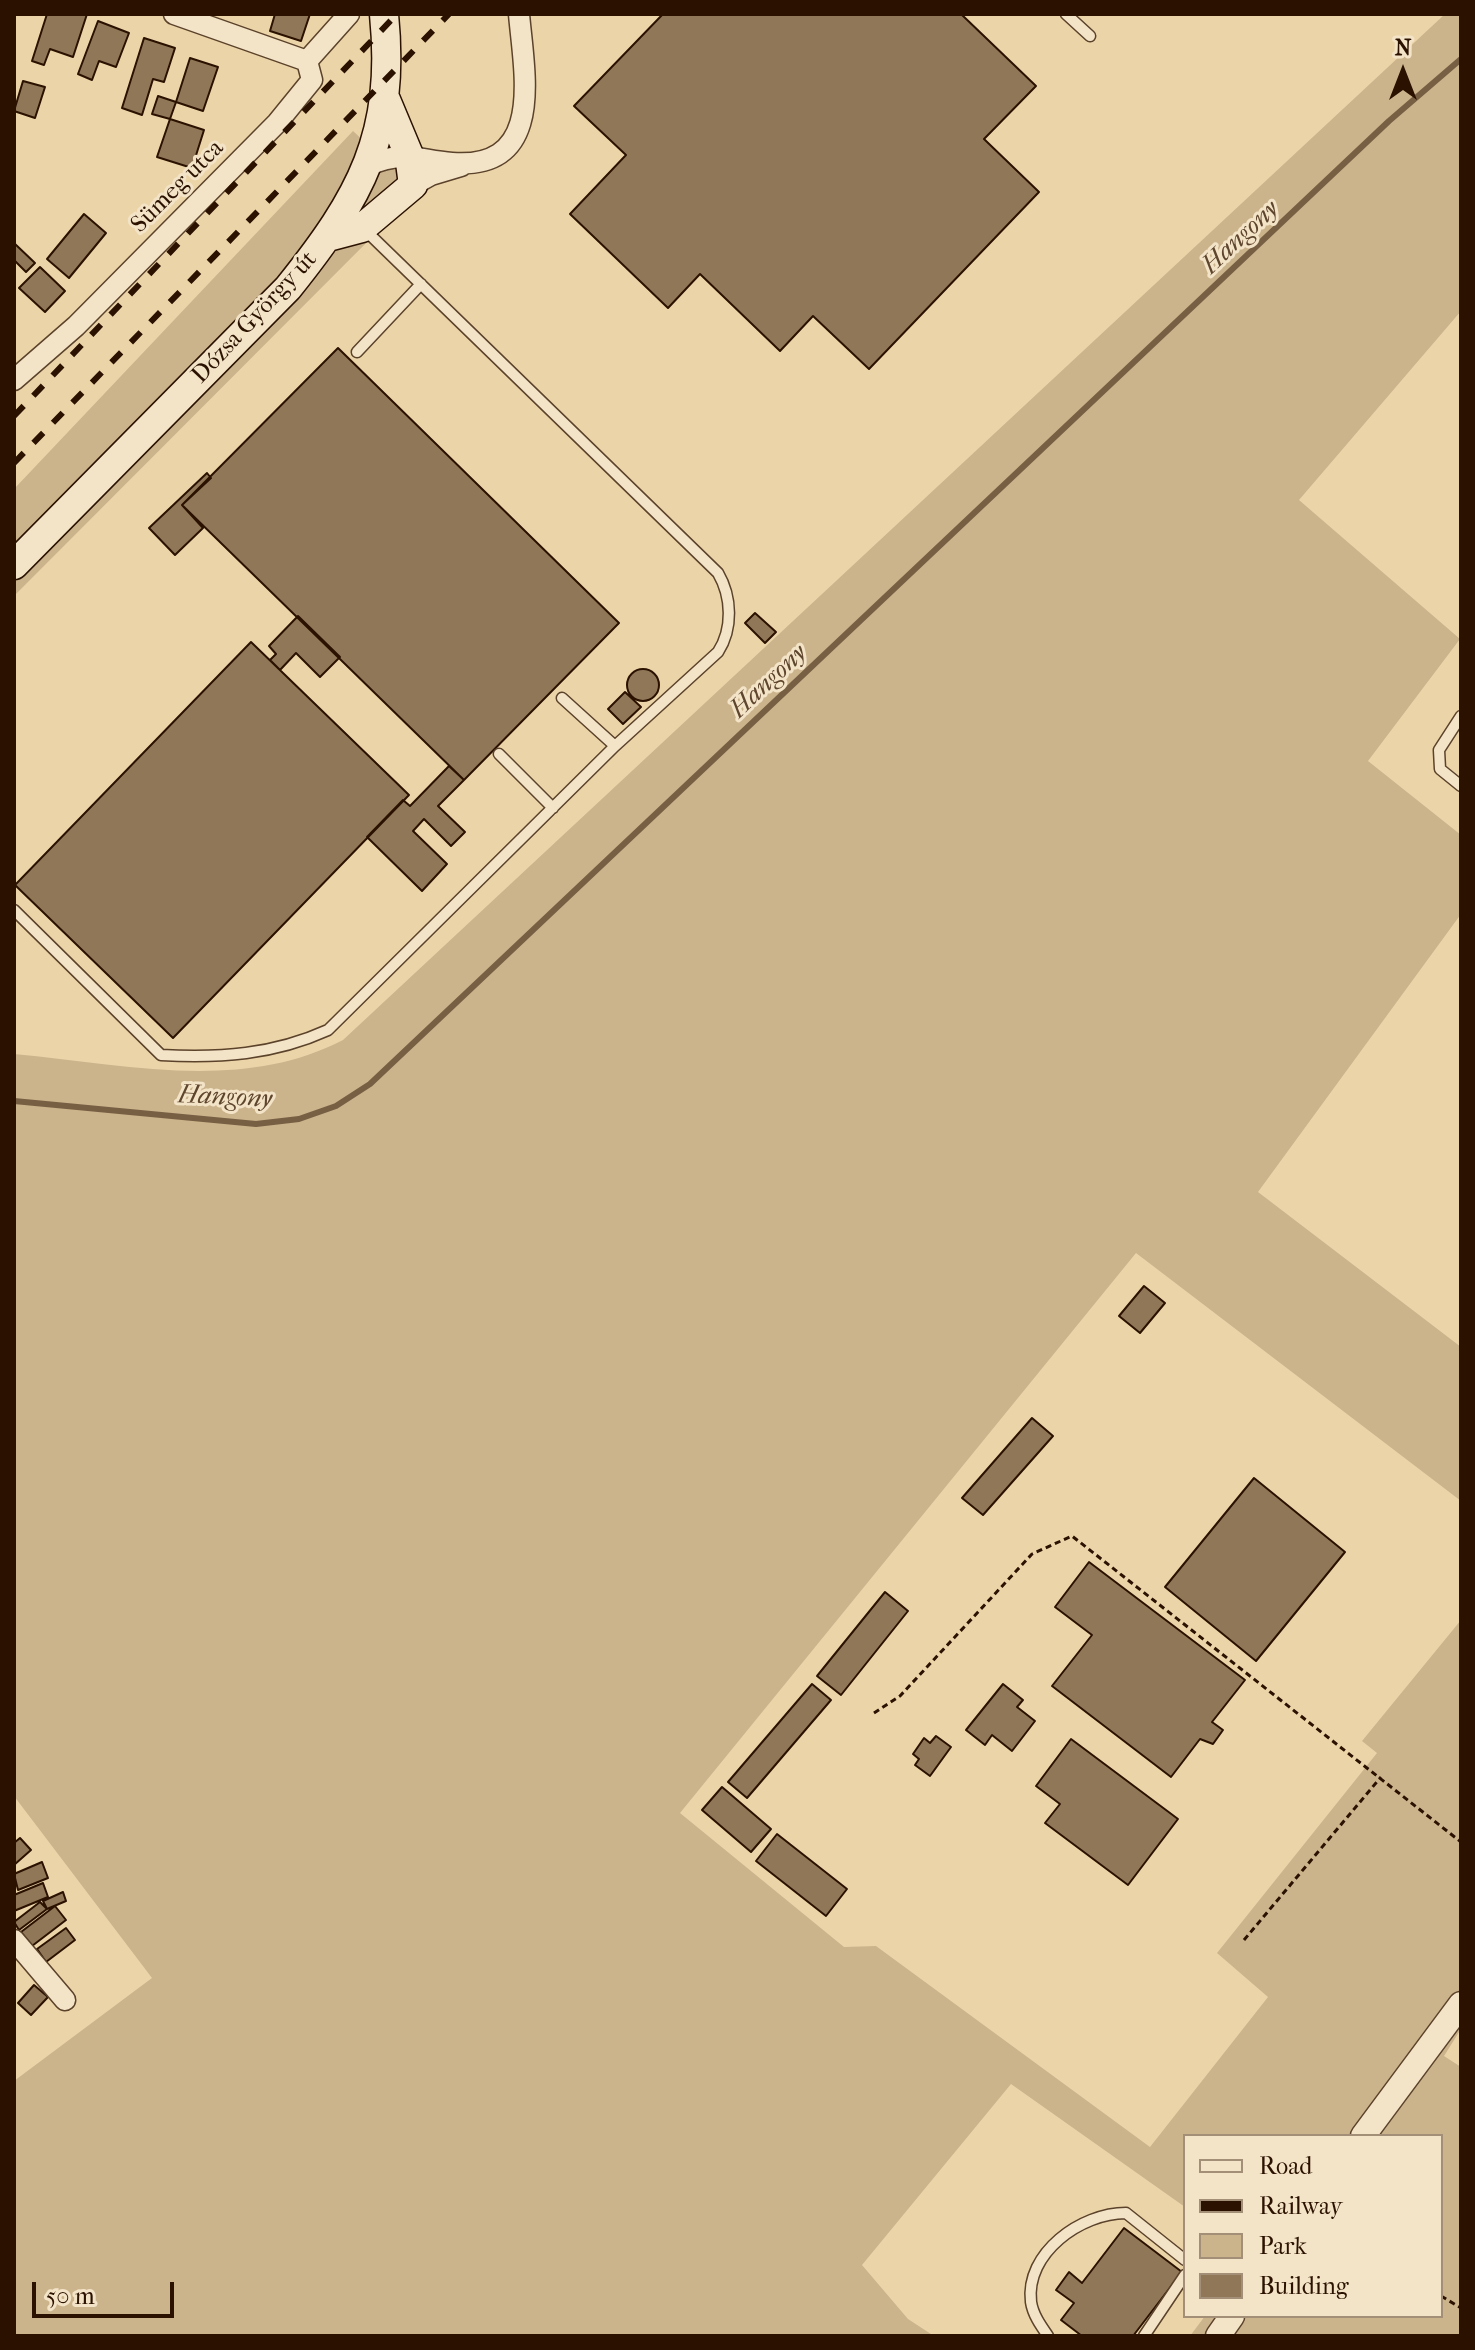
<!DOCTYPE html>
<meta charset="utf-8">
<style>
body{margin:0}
#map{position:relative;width:1475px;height:2350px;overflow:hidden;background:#ecd4a9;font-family:"IM FELL French Canon",serif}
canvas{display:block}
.frame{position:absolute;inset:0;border:16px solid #2b1200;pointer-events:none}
.legend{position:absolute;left:1183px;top:2134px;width:260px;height:184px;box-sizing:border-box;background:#f3e3c7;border:2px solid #a38f77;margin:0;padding:10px 14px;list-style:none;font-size:24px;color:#2b1200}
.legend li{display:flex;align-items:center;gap:16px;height:40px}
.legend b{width:40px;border:2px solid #a38f77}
.north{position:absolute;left:1363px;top:32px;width:80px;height:80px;-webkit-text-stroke:6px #f3e3c7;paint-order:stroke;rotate:0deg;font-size:22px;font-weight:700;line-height:32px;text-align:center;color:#2b1200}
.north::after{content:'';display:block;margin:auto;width:28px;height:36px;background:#2b1200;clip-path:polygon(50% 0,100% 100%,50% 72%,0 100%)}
.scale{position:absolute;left:32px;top:2282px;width:142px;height:36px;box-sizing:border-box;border:4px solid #2b1200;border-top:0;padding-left:10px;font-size:24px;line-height:28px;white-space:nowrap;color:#2b1200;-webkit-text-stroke:6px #f3e3c7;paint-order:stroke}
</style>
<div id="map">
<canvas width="1475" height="2350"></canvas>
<div class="frame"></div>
<ul class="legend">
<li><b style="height:10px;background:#f3e3c7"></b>Road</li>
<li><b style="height:10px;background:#2b1200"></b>Railway</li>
<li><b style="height:22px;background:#cbb38c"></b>Park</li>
<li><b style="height:22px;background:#8f7758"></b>Building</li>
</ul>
<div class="north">N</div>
<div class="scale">50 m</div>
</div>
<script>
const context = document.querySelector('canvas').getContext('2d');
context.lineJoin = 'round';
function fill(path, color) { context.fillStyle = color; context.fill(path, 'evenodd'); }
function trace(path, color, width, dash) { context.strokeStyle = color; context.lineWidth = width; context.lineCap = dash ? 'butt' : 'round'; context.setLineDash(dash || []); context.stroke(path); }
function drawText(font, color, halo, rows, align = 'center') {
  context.font = font + ' "IM FELL French Canon",serif'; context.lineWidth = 6; context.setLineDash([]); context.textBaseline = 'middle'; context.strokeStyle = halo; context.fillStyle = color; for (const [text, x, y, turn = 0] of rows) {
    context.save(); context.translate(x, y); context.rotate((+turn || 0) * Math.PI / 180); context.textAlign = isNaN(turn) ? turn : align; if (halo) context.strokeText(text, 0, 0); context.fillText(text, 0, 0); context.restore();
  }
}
const green = new Path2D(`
 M 1445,14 L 1461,14 L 1461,311 L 1299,500 L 1460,639 L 1368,761 L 1461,835 L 1461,914 L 1258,1192 L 1461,1347 L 1461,1501 L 1136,1253 L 680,1813 L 844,1947 L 876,1946 L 1150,2147 L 1268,1997 L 1217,1953 L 1377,1753 L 1362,1741 L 1461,1620 L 1461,2029 L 1444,2056 L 1461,2067 L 1461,2336 L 1190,2336 L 1205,2316 L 1441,2316 L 1441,2136 L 1185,2136 L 1185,2207 L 1011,2084 L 862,2265 L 908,2319 L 934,2336 L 14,2336 L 14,2081 L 152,1978 L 14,1796 L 14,1054 C 123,1064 241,1093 343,1040 Z
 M 353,131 L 418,191 L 14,596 L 14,489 Z`);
const stream = new Path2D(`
 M 14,1101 L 256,1124 L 299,1119 L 336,1106 L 370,1084 L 1389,121 L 1461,59`);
const building = new Path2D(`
 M 47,14 L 87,14 L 73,57 L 50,49 L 44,65 L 32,61 Z
 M 275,14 L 310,14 L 301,41 L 270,31 Z
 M 663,14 L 961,14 L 1036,86 L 984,139 L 1039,192 L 869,369 L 813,316 L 780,351 L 700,274 L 668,308 L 570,214 L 626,155 L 574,106 Z
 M 98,21 L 129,33 L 116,67 L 99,61 L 92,80 L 78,74 Z
 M 144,38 L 175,48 L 164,82 L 153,79 L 142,115 L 122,108 Z
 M 190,58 L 218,67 L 203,111 L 176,102 Z
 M 23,81 L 45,87 L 35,118 L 14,111 Z
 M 158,96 L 176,102 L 170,119 L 152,114 Z
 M 170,119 L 204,130 L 192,168 L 157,157 Z
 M 84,214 L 106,233 L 69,278 L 47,259 Z
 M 14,243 L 35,263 L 26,272 L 14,260 Z
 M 40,267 L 65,291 L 45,312 L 19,288 Z
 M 338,348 L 619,623 L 464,780 L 182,505 Z
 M 207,473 L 211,478 L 182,505 L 203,528 L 175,555 L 149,528 Z
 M 755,613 L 776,632 L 765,643 L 745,623 Z
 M 298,616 L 340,657 L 320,677 L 296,653 L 280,670 L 270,660 L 276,654 L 269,646 Z
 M 251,642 L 409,795 L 173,1038 L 15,885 Z
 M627 685a16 16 0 1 1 32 0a16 16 0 1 1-32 0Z
 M 625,692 L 641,707 L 623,724 L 608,709 Z
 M 449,766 L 464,780 L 438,806 L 465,832 L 451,846 L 424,819 L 413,831 L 447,864 L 422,891 L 367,837 L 403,800 L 410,806 Z
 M 1144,1286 L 1165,1303 L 1140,1333 L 1119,1316 Z
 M 1032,1418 L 1053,1436 L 983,1515 L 962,1498 Z
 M 1254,1478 L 1345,1552 L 1256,1661 L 1165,1587 Z
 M 1089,1562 L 1245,1680 L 1212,1722 L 1223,1730 L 1213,1744 L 1200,1739 L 1171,1777 L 1052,1686 L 1092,1635 L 1055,1607 Z
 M 885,1592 L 908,1611 L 841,1695 L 817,1676 Z
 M 812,1684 L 831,1700 L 747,1798 L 728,1782 Z
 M 1003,1684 L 1023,1700 L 1017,1707 L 1035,1721 L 1012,1751 L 992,1735 L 985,1745 L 966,1730 Z
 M 936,1736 L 951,1747 L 930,1776 L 915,1765 L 919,1759 L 913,1754 L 924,1738 L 930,1743 Z
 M 1071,1739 L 1178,1819 L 1128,1885 L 1045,1823 L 1060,1804 L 1036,1786 Z
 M 722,1787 L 771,1829 L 751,1852 L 702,1810 Z
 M 777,1834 L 847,1889 L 826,1916 L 756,1861 Z
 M 20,1838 L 31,1850 L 14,1865 L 14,1843 Z
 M 42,1862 L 48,1878 L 18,1890 L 14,1874 Z
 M 43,1883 L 48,1897 L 14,1911 L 14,1895 Z
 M 63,1892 L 66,1901 L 47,1909 L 43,1901 Z
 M 40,1902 L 47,1909 L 19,1930 L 14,1922 Z
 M 55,1906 L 66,1920 L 32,1946 L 21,1932 Z
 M 66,1928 L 75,1940 L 46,1962 L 37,1949 Z
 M 34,1985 L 48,1997 L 31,2015 L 18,2003 Z
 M 1124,2228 L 1182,2272 L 1133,2336 L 1082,2336 L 1061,2320 L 1074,2303 L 1056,2290 L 1069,2272 L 1082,2283 Z`);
const path = new Path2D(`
 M 874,1713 L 900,1696 L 1032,1554 L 1072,1536 L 1461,1842
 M 1244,1940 L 1381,1777
 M 1441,2296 L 1461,2308`);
const service = new Path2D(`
 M 1066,14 L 1090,36
 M 357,352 L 421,284
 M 562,698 L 615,746
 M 1461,716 L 1439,750 L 1440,769 L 1461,786
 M 499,754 L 553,808
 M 14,910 L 161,1055 C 220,1058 273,1055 328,1030 L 615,746 L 718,652 C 733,629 732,597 718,573 L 364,229
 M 1048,2336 C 1041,2326 1033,2315 1031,2302 C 1025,2253 1081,2213 1126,2213 L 1185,2260
 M 1144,2336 L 1185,2275`);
const minor = new Path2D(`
 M 174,14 L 307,61
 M 369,165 C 404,150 417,160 452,163 C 546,170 524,73 519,14
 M 413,185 L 431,175 L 461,166
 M 14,380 L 76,326 L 277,123 L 312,80 L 307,61 L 349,14
 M 14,1940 L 65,2000`);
const tertiary = new Path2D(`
 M 1363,2136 L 1461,2004
 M 1218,2336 L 1232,2316`);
const secondary = new Path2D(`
 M 328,237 L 362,228 L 413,185 L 409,155 L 386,100
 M 14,565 L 288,288 C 361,197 396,135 384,14`);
const rail = new Path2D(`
 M 14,416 L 397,14
 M 14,463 L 449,14`);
const streetNames = [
 ["Sümeg utca",178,187,-45],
 ["Dózsa György út",255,318,-47]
];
const waterNames = [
 ["Hangony",1241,238,-43],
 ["Hangony",769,682,-43],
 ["Hangony",225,1098,3]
];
fill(green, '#cbb38c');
trace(stream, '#775f43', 6);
fill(building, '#8f7758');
trace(building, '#2b1200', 2);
trace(service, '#5b422a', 13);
trace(minor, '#5b422a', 23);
trace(tertiary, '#5b422a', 27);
trace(secondary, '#2b1200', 31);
trace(path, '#2b1200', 3, [6, 4]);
trace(service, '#f3e3c7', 10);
trace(minor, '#f3e3c7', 20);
trace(tertiary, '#f3e3c7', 24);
trace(secondary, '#f3e3c7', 28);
trace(rail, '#2b1200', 6, [14, 14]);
drawText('24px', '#2b1200', '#f3e3c7', streetNames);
drawText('italic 26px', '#5e452d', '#f3e3c7', waterNames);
</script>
